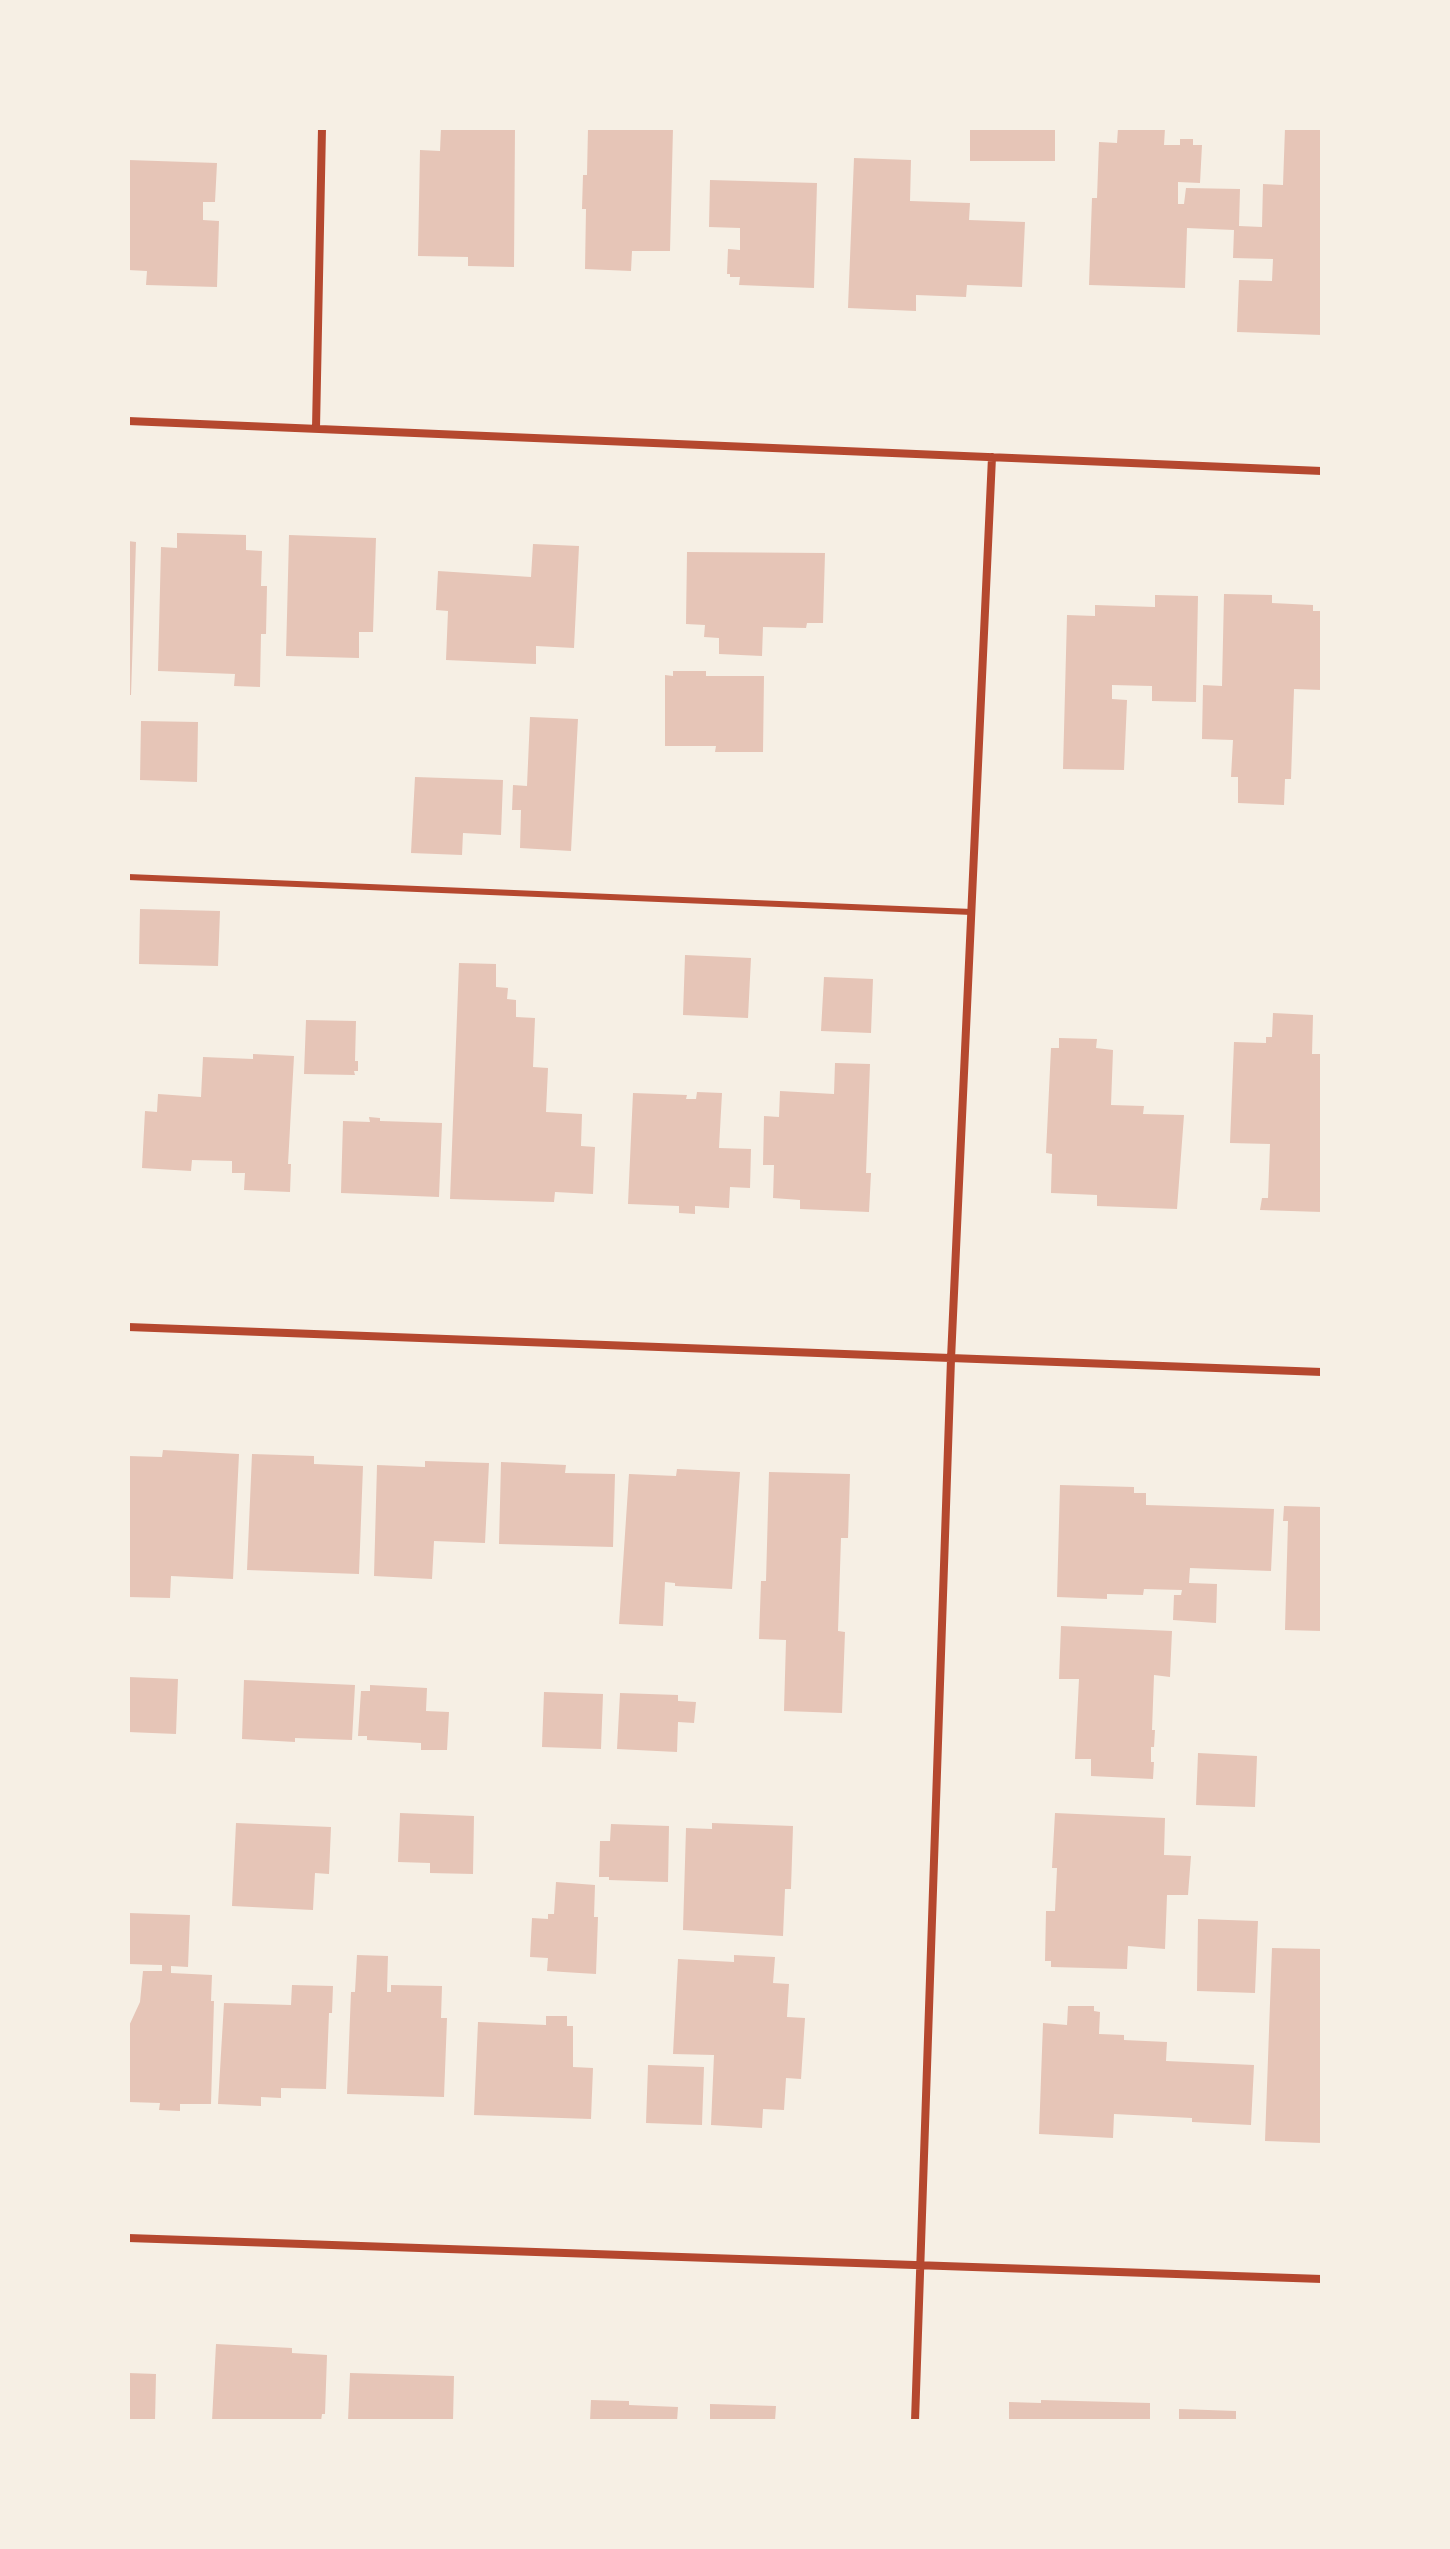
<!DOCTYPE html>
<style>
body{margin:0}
#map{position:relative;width:1450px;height:2549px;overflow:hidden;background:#f6efe4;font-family:"Roboto Condensed",sans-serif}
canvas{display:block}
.frame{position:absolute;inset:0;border:130px solid #f6efe4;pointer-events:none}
</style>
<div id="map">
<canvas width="1450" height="2549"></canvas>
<div class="frame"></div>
</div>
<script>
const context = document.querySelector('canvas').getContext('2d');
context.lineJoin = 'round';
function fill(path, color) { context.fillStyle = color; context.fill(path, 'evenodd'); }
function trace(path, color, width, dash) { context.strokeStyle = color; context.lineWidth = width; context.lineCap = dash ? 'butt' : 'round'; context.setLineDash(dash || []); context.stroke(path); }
const building = new Path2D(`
 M 441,128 L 515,128 L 514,267 L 468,266 L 468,257 L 418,256 L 420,150 L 440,151 Z
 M 588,128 L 673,128 L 670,251 L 632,251 L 631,271 L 585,269 L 586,209 L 582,209 L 583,175 L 587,175 Z
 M 970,128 L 1055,128 L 1055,161 L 970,161 Z
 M 1118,128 L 1165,128 L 1164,145 L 1180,145 L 1180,139 L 1193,139 L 1193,145 L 1202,145 L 1200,183 L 1178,182 L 1178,204 L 1184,204 L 1186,188 L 1240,189 L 1239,226 L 1262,227 L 1263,184 L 1283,185 L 1285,128 L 1322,128 L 1322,335 L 1237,332 L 1239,280 L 1272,281 L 1273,259 L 1233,258 L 1234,230 L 1187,228 L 1185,288 L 1089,285 L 1092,198 L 1097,198 L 1099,142 L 1117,143 Z
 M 854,158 L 911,160 L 910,201 L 970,203 L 969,220 L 1025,222 L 1022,287 L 967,285 L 966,297 L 916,295 L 916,311 L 848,308 Z
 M 128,160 L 217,163 L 215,202 L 203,202 L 203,220 L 219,221 L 217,287 L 146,285 L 147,271 L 128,270 Z
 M 710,180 L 817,183 L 814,288 L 739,285 L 740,277 L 730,277 L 730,274 L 727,274 L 728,249 L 740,250 L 740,228 L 709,227 Z
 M 177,533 L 246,535 L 246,550 L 262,551 L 261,586 L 267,586 L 266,634 L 261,634 L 260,687 L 234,686 L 235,674 L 158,671 L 161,547 L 177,548 Z
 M 289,535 L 376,538 L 373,632 L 359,632 L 359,658 L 286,656 Z
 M 128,541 L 136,542 L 131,695 L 128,695 Z
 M 533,544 L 579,546 L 574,648 L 536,646 L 536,664 L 446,660 L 448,611 L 436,610 L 438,571 L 531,577 Z
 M 687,552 L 825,553 L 823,623 L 807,623 L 806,628 L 763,627 L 762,656 L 719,654 L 719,638 L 704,637 L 705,625 L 686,624 Z
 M 1224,594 L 1272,595 L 1272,603 L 1313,605 L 1313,611 L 1322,611 L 1322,690 L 1294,689 L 1291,779 L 1285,779 L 1284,805 L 1238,803 L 1238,777 L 1231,777 L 1233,740 L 1202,739 L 1203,685 L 1222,686 Z
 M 1155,595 L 1198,596 L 1196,702 L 1152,701 L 1152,686 L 1112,685 L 1112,699 L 1127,700 L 1124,770 L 1063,769 L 1067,615 L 1095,616 L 1095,605 L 1155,607 Z
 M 673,671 L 706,671 L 706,676 L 764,676 L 763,752 L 715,752 L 716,746 L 665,746 L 665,675 L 673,676 Z
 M 530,717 L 578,719 L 571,851 L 520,848 L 521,810 L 512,810 L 513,785 L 527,786 Z
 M 141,721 L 198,722 L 197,782 L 140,780 Z
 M 415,777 L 503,780 L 501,835 L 463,833 L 462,855 L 411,853 Z
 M 140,909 L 220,911 L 218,966 L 139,964 Z
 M 685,955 L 751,958 L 748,1018 L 683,1015 Z
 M 459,963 L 496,964 L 496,987 L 508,988 L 507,999 L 516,1000 L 516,1017 L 535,1018 L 533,1067 L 548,1068 L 546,1112 L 582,1114 L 581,1146 L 595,1147 L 593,1194 L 555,1192 L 554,1202 L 450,1199 Z
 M 824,977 L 873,979 L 871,1033 L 821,1031 Z
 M 1273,1013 L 1313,1015 L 1312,1054 L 1322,1054 L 1322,1212 L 1260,1210 L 1262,1198 L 1268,1198 L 1270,1144 L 1230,1143 L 1234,1042 L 1266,1043 L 1266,1037 L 1272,1037 Z
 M 306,1020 L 356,1021 L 355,1061 L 358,1061 L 358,1071 L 354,1071 L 355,1075 L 304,1074 Z
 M 1059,1038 L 1097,1039 L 1096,1048 L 1113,1050 L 1111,1105 L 1144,1106 L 1143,1114 L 1184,1115 L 1177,1209 L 1097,1206 L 1097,1195 L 1051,1193 L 1052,1154 L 1046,1153 L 1051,1048 L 1059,1048 Z
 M 253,1054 L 294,1056 L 288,1164 L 291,1164 L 290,1192 L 244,1190 L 245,1173 L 232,1173 L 232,1161 L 192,1160 L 191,1171 L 142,1168 L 145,1111 L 157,1112 L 158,1094 L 201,1097 L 203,1057 L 253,1059 Z
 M 835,1063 L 870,1064 L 866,1173 L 871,1173 L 869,1212 L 800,1209 L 800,1200 L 773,1198 L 774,1165 L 763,1165 L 764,1116 L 779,1117 L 780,1091 L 834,1094 Z
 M 697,1092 L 722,1093 L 719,1148 L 751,1149 L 750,1188 L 730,1187 L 729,1208 L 695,1206 L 695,1214 L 679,1213 L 679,1206 L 628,1204 L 633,1093 L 687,1095 L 686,1099 L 696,1099 Z
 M 369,1117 L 380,1118 L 380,1121 L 442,1123 L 439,1197 L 341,1193 L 343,1121 L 370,1122 Z
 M 163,1450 L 239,1454 L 233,1579 L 171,1576 L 170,1598 L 128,1597 L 128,1456 L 162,1457 Z
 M 252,1454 L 314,1456 L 314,1464 L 363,1466 L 359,1574 L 247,1570 Z
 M 425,1461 L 489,1463 L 485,1543 L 434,1541 L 432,1579 L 374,1576 L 377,1465 L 425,1467 Z
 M 501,1462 L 566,1465 L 565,1473 L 615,1474 L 613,1547 L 499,1544 Z
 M 677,1469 L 740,1472 L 732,1589 L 675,1586 L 675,1583 L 665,1582 L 663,1626 L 619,1624 L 629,1474 L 676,1476 Z
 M 769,1472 L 850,1474 L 848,1538 L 841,1538 L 838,1631 L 845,1632 L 842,1713 L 784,1711 L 786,1640 L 759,1639 L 761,1581 L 766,1581 Z
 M 1060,1485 L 1134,1487 L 1134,1493 L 1146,1493 L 1146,1505 L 1274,1509 L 1271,1571 L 1190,1568 L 1189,1583 L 1217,1584 L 1216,1623 L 1173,1620 L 1174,1595 L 1181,1595 L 1182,1590 L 1144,1589 L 1143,1595 L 1107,1594 L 1107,1599 L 1057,1597 Z
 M 1284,1506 L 1322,1507 L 1322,1631 L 1285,1630 L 1288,1521 L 1283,1521 Z
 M 1061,1626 L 1172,1631 L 1170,1677 L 1154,1675 L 1152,1730 L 1155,1730 L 1154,1747 L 1151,1747 L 1151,1762 L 1154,1762 L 1153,1779 L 1091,1776 L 1091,1759 L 1075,1759 L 1079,1679 L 1059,1679 Z
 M 128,1677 L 178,1679 L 176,1734 L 128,1732 Z
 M 244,1680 L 355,1685 L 352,1740 L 295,1738 L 295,1742 L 242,1739 Z
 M 370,1685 L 427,1688 L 426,1711 L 449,1712 L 447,1750 L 421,1750 L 421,1743 L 367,1740 L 367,1736 L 358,1736 L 361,1691 L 370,1691 Z
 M 544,1692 L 603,1694 L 601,1749 L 542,1747 Z
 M 620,1693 L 678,1695 L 678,1701 L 696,1702 L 694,1723 L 678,1722 L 677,1752 L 617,1749 Z
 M 1198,1753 L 1257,1756 L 1255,1807 L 1196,1805 Z
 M 400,1813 L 474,1816 L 473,1874 L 430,1873 L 430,1863 L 398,1862 Z
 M 1055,1813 L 1165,1818 L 1164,1855 L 1191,1856 L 1188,1895 L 1167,1895 L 1165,1949 L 1128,1946 L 1127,1969 L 1051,1967 L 1051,1961 L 1045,1961 L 1046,1911 L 1055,1911 L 1057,1868 L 1052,1868 Z
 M 236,1823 L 331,1827 L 329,1874 L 315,1873 L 313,1910 L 232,1906 Z
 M 712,1823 L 793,1826 L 791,1889 L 785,1889 L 783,1936 L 683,1930 L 686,1828 L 712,1829 Z
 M 611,1824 L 669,1826 L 668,1882 L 609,1880 L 609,1877 L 599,1877 L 600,1841 L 610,1841 Z
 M 556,1882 L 595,1885 L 594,1917 L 598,1917 L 596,1974 L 547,1971 L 548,1958 L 530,1957 L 532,1918 L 548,1919 L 548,1914 L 554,1914 Z
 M 128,1913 L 190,1915 L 188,1967 L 171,1966 L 171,1973 L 212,1975 L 211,2001 L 214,2001 L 211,2104 L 180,2104 L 180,2111 L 159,2110 L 160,2103 L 128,2102 L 128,2028 L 140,2002 L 143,1971 L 162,1971 L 162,1965 L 128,1964 Z
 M 1198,1919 L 1258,1921 L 1255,1993 L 1197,1991 Z
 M 1272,1948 L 1322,1949 L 1322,2143 L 1265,2141 Z
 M 357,1955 L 388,1956 L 387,1992 L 391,1992 L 391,1985 L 442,1986 L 441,2018 L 447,2018 L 444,2097 L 347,2094 L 351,1992 L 355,1992 Z
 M 734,1955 L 775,1957 L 773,1983 L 789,1984 L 787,2017 L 805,2018 L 801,2079 L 786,2078 L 784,2110 L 763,2109 L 762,2128 L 711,2125 L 714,2055 L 673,2054 L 678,1959 L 734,1962 Z
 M 292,1985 L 333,1986 L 332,2013 L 329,2013 L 326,2089 L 281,2088 L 281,2098 L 261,2097 L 261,2106 L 218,2104 L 224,2003 L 291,2005 Z
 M 1068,2006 L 1094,2006 L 1094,2011 L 1100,2012 L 1099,2034 L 1124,2035 L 1124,2040 L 1167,2042 L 1166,2061 L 1254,2065 L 1251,2125 L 1192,2122 L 1192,2118 L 1114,2114 L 1113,2138 L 1039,2134 L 1043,2023 L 1067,2025 Z
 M 546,2016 L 567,2016 L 567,2026 L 573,2026 L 573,2067 L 593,2068 L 591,2119 L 474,2115 L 478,2022 L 546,2025 Z
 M 648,2065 L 704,2067 L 702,2125 L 646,2123 Z
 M 216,2344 L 292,2348 L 292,2353 L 327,2355 L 325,2414 L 322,2414 L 321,2421 L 212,2421 Z
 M 128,2373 L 156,2374 L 155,2421 L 128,2421 Z
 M 350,2373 L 454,2376 L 453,2421 L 348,2421 Z
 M 591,2400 L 629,2401 L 629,2405 L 678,2407 L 677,2421 L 590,2421 Z
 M 1041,2400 L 1150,2403 L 1150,2421 L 1009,2421 L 1009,2402 L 1041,2403 Z
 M 710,2404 L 776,2406 L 775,2421 L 710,2421 Z
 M 1179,2409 L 1236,2411 L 1236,2421 L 1179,2421 Z`);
const service = new Path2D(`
 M 128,877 L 972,912`);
const minor = new Path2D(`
 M 128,421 L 1322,471
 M 316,428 L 322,128
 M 128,1327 L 1322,1372
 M 128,2238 L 1322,2279
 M 915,2421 L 951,1359 L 992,457`);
fill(building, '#e6c5b7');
trace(service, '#b5482f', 6);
trace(minor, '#b5482f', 8);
</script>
